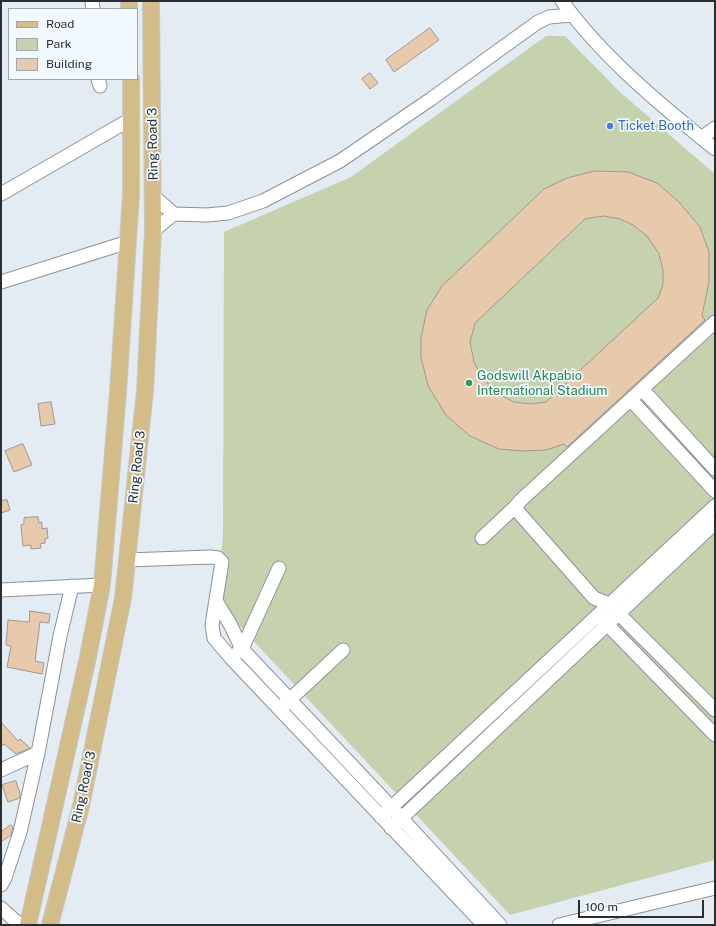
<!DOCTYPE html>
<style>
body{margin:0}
#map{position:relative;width:716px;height:926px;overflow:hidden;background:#e3ebf3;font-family:"Public Sans",sans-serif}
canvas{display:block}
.frame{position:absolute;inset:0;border:2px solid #2a2e30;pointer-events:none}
.legend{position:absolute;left:8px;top:8px;width:130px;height:72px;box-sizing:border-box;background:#f1f9ff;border:1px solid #a1a8ac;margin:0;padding:5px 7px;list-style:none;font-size:12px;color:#2a2e30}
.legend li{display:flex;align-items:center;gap:8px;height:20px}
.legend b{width:20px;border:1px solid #a1a8ac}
.scale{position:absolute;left:578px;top:900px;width:126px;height:18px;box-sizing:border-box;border:2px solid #2a2e30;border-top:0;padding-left:5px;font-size:12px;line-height:14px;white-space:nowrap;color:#2a2e30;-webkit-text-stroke:3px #f1f9ff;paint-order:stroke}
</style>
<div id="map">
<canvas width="716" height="926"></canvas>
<div class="frame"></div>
<ul class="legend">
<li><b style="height:5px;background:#d4bc89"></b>Road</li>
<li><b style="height:11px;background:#c5d2ad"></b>Park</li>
<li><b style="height:11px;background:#e7c9ac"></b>Building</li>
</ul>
<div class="scale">100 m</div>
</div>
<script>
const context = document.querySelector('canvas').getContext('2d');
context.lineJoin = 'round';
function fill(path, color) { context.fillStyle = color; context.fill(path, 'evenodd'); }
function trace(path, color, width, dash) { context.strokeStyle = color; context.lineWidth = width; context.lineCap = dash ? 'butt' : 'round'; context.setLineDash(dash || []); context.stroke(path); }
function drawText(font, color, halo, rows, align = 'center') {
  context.font = font + ' "Public Sans",sans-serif'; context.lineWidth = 3.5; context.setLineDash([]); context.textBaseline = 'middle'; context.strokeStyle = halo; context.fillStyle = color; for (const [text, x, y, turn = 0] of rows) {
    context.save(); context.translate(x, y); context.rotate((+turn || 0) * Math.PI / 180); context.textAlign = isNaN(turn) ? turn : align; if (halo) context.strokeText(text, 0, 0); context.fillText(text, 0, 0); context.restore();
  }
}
const green = new Path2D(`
 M 546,36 L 565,36 L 621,93 L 715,174 L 715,860 L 510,915 L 217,602 L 223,534 L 224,232 L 351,177 Z`);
const building = new Path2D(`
 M 430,28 L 439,40 L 394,72 L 386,60 Z
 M 370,73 L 378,83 L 370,89 L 362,79 Z
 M 595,171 L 628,172 L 657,183 L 679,202 L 700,227 L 709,252 L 709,281 L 702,316 L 705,320 L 567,447 L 564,444 L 546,450 L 523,451 L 499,449 L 470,436 L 446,415 L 428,386 L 421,357 L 421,338 L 427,310 L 442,286 L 544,189 L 567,178 ZM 604,216 L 620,219 L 633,225 L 647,236 L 659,254 L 663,270 L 663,285 L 658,298 L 546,402 L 531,404 L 514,402 L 500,395 L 483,379 L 474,362 L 470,342 L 475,323 L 585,219 Z
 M 51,402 L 55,424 L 41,426 L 38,404 Z
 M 23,444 L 32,465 L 14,472 L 5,451 Z
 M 7,500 L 10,510 L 1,513 L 1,501 Z
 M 38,517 L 39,523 L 42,522 L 42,529 L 47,528 L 48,538 L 45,539 L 45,543 L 40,544 L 41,548 L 31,549 L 31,545 L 23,546 L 21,525 L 24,524 L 24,518 Z
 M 30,611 L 50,614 L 49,623 L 40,622 L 35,661 L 44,663 L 42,674 L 7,667 L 11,646 L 6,645 L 8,620 L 29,622 Z
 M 1,722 L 18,741 L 20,739 L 30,748 L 16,754 L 4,744 L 1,747 Z
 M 16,781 L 20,794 L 20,798 L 8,802 L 2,785 Z
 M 11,825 L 13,827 L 11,835 L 1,842 L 1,832 Z`);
const minor = new Path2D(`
 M 92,1 L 93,9
 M 562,1 C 602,57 662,106 715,149
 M 98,79 L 100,86
 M 701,138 L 715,128
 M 1,194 L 131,119
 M 153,196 L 174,214 L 207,215 L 228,213 L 263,201 L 340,161 L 431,99 L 538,22 L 549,17 L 572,15
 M 153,231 L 174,214
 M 1,282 L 128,242
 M 642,389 L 715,469
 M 631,400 L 715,491
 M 515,507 L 520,514 L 594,598 L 609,604 L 715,710
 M 482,538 L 515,507 L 520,501 L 715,322
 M 127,560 L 211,557 L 218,558 L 222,562 L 212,625 L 214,638 L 231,658 L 484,925
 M 1,590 L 102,585
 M 216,601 L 230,624 L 242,649 L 391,807 L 500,925
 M 601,618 L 715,735
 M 238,652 L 242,649 L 279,568
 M 284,705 L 343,650
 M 1,770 L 38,753
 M 381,817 L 715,506
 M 391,828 L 715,523
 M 1,885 L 5,878 L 20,832 L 38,753 L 60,636 L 72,586
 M 1,908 L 20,925
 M 559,925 L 715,888`);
const major = new Path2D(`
 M 129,1 L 129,9
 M 28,925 L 88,657 L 102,585 L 118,392 L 131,195 L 131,79
 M 50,925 L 81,806 L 123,598 L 145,391 L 153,231 L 151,1`);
const markers = [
 [610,126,4,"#3f7fe0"],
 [469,383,4,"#2e9e5b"]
];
const shopNames = [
 ["Ticket Booth",618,126]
];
const streetNames = [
 ["Ring Road 3",153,144,-91],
 ["Ring Road 3",137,467,-84],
 ["Ring Road 3",84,787,-78]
];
const leisureNames = [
 ["Godswill Akpabio",477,376],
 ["International Stadium",477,391]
];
fill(green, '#c5d2ad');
fill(building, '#e7c9ac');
trace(building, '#9f9790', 1);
trace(minor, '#8a9299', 15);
trace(major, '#c8c9c9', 18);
trace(minor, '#fff', 13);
trace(major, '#d4bc89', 16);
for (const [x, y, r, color] of markers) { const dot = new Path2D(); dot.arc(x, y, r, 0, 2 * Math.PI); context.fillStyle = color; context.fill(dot); trace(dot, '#f1f9ff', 1.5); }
drawText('13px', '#366cbe', '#f1f9ff', shopNames, 'left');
drawText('13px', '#2a2e30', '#f1f9ff', streetNames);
drawText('13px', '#27864d', '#f1f9ff', leisureNames, 'left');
</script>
